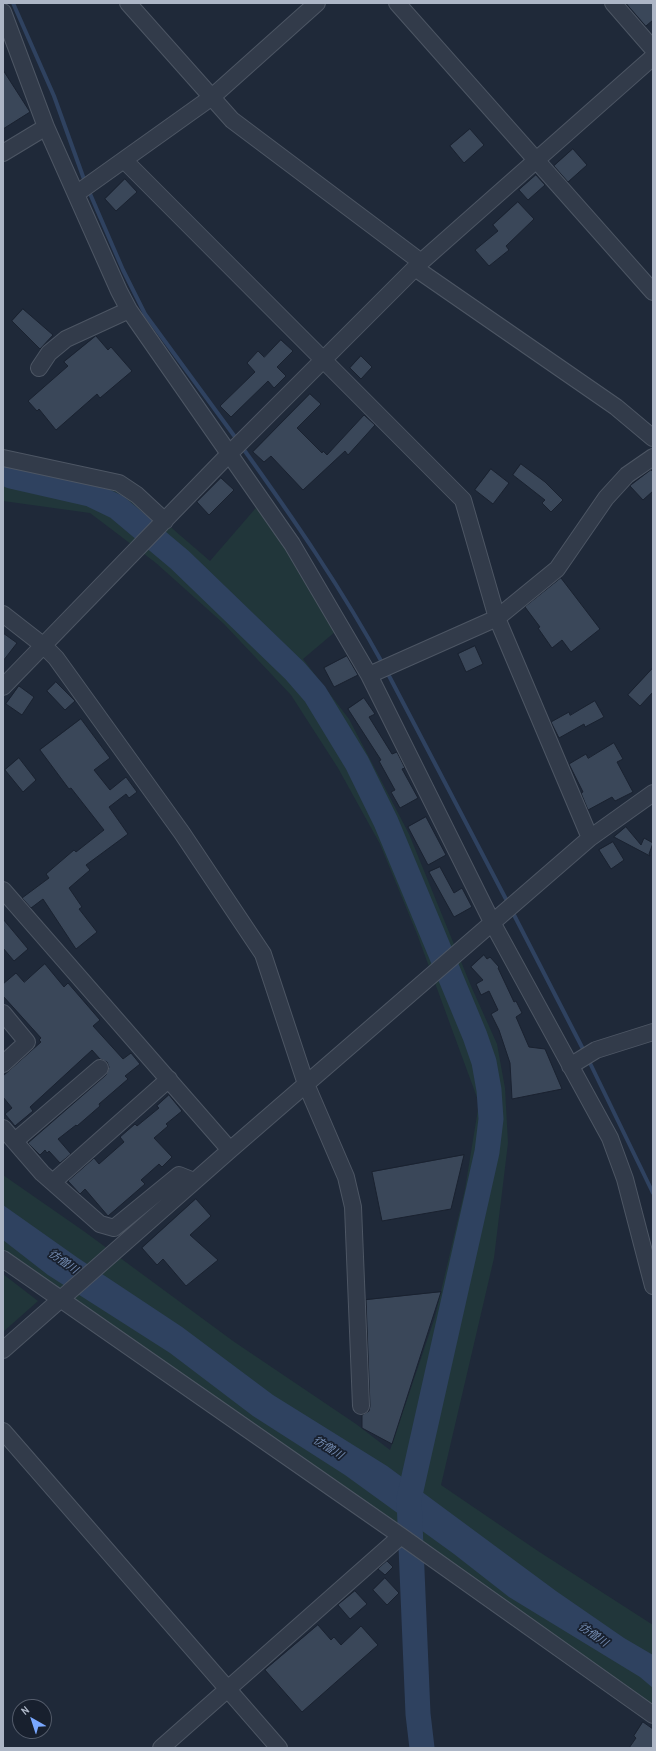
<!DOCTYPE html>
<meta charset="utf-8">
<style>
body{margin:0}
#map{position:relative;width:656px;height:1751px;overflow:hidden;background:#1f2939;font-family:"Archivo Narrow",sans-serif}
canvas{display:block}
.frame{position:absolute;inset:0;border:4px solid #adb6c6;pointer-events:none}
.north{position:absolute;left:12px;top:1699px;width:40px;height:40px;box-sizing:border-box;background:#18202e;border:1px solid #545c6b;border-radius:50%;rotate:321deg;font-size:11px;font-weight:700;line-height:16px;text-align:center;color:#adb6c6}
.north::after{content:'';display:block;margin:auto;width:14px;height:18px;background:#79a8ff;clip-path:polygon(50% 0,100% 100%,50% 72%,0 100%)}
</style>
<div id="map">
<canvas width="656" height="1751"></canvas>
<div class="frame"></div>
<div class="north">N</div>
</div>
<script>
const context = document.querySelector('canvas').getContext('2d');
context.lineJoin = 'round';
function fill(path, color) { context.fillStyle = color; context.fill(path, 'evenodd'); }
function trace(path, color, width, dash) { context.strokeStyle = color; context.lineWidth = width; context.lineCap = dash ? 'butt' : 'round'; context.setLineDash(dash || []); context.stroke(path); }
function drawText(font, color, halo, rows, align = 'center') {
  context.font = font + ' "Archivo Narrow","Noto Sans JP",sans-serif'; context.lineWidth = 3.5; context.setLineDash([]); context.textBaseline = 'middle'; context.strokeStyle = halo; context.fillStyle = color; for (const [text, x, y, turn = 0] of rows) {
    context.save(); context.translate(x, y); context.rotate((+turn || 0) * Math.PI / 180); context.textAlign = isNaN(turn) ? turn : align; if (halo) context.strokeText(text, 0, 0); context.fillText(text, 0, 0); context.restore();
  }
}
const green = new Path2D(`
 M 3,458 L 123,486 L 210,561 L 261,502 L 342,626 L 303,659 L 349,719 L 409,834 L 471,986 L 497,1044 L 505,1088 L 508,1143 L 494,1258 L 441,1485 L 538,1551 L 653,1625 L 653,1712 L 3,1259 L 3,1175 L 85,1232 L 233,1341 L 356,1424 L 390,1450 L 435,1317 L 465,1189 L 479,1103 L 417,934 L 380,844 L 338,768 L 291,695 L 224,624 L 156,563 L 90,513 L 3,501 Z
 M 3,1274 L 38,1301 L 3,1332 Z`);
const water = new Path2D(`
 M 3,1205 L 78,1258 L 182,1327 L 273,1395 L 387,1466 L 556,1591 L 624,1638 L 653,1655 L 653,1688 L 640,1677 L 509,1597 L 454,1554 L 345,1475 L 253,1416 L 170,1353 L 48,1275 L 3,1240 Z`);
const stream = new Path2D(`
 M 13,3 L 54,96 L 85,182
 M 88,189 L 123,270 L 145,314 L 238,441
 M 242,447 C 293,518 342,589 384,666
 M 387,672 L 508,903
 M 512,911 L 585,1053
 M 588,1059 L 653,1193`);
const river = new Path2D(`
 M 3,472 L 11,476 L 90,494 L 117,507 L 180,560 L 295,671 L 315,694 L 357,763 L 386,822 L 475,1036 L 484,1062 L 489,1090 L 491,1119 L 487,1152 L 409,1499 L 418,1714 L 422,1748`);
const building = new Path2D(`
 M 626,3 L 653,3 L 653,20 L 646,26 Z
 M 3,70 L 30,112 L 3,129 Z
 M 470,129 L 484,145 L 464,163 L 450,146 Z
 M 573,149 L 587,165 L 568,182 L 554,166 Z
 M 536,175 L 545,185 L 528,200 L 519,190 Z
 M 125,179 L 137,192 L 116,211 L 105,199 Z
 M 518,202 L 534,219 L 506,246 L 509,250 L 489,266 L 475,250 L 498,231 L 493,225 Z
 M 23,309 L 53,335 L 40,349 L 12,321 Z
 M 96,336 L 108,350 L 111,347 L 132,371 L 100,398 L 97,394 L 56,430 L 39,409 L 37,411 L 28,401 L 68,366 L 64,362 Z
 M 281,340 L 293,351 L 277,367 L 286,376 L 274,388 L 268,381 L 231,417 L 220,406 L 255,372 L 247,363 L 258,351 L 264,357 Z
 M 361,356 L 372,367 L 361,379 L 350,368 Z
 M 310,394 L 321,404 L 297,428 L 322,453 L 323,451 L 327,455 L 364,415 L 375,425 L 348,455 L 345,451 L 303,490 L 271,456 L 264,462 L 253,452 Z
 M 521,464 L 545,482 L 563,500 L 551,512 L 542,503 L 545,500 L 513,475 Z
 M 491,469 L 509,483 L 493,504 L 475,490 Z
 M 651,470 L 653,472 L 653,491 L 643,500 L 630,486 Z
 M 221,478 L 234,490 L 209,515 L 197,502 Z
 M 561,578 L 600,629 L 571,652 L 562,640 L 552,648 L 538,628 L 540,627 L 525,607 Z
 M 3,633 L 17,643 L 3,661 Z
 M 475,646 L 483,664 L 466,672 L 458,654 Z
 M 347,656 L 358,675 L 334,687 L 324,668 Z
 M 653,668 L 653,692 L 640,706 L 628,695 Z
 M 56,682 L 75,701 L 65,710 L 47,691 Z
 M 19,686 L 34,697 L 22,715 L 6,704 Z
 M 364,698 L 375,714 L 369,717 L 392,754 L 397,752 L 405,768 L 402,769 L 418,798 L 400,808 L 391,792 L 395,790 L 379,761 L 381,760 L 348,709 Z
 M 595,701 L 604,717 L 585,727 L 584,724 L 559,738 L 551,722 L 569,712 L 570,715 Z
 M 81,719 L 110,758 L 94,770 L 110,790 L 126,777 L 137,792 L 129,798 L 126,794 L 109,807 L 128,834 L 86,865 L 90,870 L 69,888 L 82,907 L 79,909 L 97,932 L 76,949 L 43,899 L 31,908 L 22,898 L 49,878 L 46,874 L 74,850 L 76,852 L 104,830 L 71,788 L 69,789 L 40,750 Z
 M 614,743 L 623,759 L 617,762 L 633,792 L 615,801 L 612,797 L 588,810 L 581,793 L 583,792 L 569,764 L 586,754 L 588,758 Z
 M 19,758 L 36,780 L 23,792 L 5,770 Z
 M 426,817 L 446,855 L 428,865 L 408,827 Z
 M 626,827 L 641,845 L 644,838 L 653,843 L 649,854 L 650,856 L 614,837 Z
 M 613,842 L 624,860 L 611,869 L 599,850 Z
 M 440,867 L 454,893 L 462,888 L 472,907 L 454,917 L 429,872 Z
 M 3,919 L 28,949 L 14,961 L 3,948 Z
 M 484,955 L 487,959 L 490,957 L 499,967 L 498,968 L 514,1002 L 516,1001 L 522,1013 L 516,1017 L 529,1047 L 545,1049 L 562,1089 L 512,1099 L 510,1063 L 499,1030 L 491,1014 L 498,1010 L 489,991 L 481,995 L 476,984 L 483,980 L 471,967 Z
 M 45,964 L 64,987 L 68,983 L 100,1020 L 93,1026 L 123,1059 L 131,1053 L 140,1064 L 125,1076 L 128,1079 L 99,1104 L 100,1106 L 77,1126 L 76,1125 L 58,1139 L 71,1154 L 60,1163 L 49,1151 L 47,1153 L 45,1150 L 40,1155 L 28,1143 L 106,1075 L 109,1067 L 107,1062 L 100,1059 L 92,1050 L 30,1107 L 33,1111 L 15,1126 L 5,1114 L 12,1108 L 3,1097 L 3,1076 L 41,1042 L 39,1040 L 41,1038 L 3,996 L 3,984 L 16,973 L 24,982 Z
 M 169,1095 L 182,1111 L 166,1124 L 168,1126 L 154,1138 L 172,1157 L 162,1167 L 159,1164 L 141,1180 L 145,1184 L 108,1216 L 85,1189 L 80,1194 L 68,1181 L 94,1158 L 99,1164 L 124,1142 L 120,1137 L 135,1124 L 137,1126 L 159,1108 L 157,1106 Z
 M 464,1155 L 451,1209 L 382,1221 L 372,1172 Z
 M 196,1199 L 211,1216 L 190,1235 L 218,1260 L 186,1286 L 163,1259 L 157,1265 L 142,1248 Z
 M 441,1292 L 392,1444 L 362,1428 L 362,1415 L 369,1411 L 370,1406 L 366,1300 Z
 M 387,1561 L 393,1567 L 385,1575 L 378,1569 Z
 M 385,1578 L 399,1593 L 387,1605 L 373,1590 Z
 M 355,1591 L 367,1604 L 350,1619 L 338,1605 Z
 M 318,1625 L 331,1640 L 334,1637 L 341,1645 L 361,1626 L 378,1645 L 302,1712 L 265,1670 Z
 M 643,1722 L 653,1729 L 653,1748 L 629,1748 L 636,1738 L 634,1736 Z`);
const minor = new Path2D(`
 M 128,3 L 232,120 L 421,262
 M 397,3 L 653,292
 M 613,3 L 653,49
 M 3,12 L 46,127 L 119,291 L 129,310 L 292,544 L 369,675 L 493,924 L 610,1138 L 625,1179 L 653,1286
 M 3,153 L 46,127
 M 124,160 L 463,500 L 497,618 L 590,838
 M 76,194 L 212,97 L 317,3
 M 415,268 L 616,407 L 653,438
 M 39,368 L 49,353 L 66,339 L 129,310
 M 3,458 L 119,483 L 137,495 L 165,521
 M 3,614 L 44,646 L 56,658 L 182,833 L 263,954 L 306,1084 L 346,1177 L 353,1207 L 361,1406
 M 369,675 L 497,618 L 557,569 L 606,498 L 627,475 L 653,457
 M 3,687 L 230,453 L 421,262 L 653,57
 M 3,890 L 230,1150
 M 3,1013 L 27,1042 L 3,1064
 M 570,1066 L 596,1050 L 653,1032
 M 3,1128 L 42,1173 L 100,1224 L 114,1228 L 179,1175 L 194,1181
 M 15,1141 L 100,1068
 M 53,1182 L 169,1079
 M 3,1259 L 401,1536 L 653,1715
 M 3,1350 L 230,1150 L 590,838 L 653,793
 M 3,1431 L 279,1748
 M 161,1748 L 401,1536`);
const waterNames = [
 ["彷僧川",63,1262,35],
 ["彷僧川",328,1448,32],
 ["彷僧川",593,1635,35]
];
fill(green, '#21363a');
fill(water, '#2f4260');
trace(stream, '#2f4260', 4);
trace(river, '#2f4260', 25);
fill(building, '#3a4759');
trace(building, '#1a2230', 1);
trace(minor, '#4d5664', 18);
trace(minor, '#323b4a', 16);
drawText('italic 11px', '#738bb1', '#18202e', waterNames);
</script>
